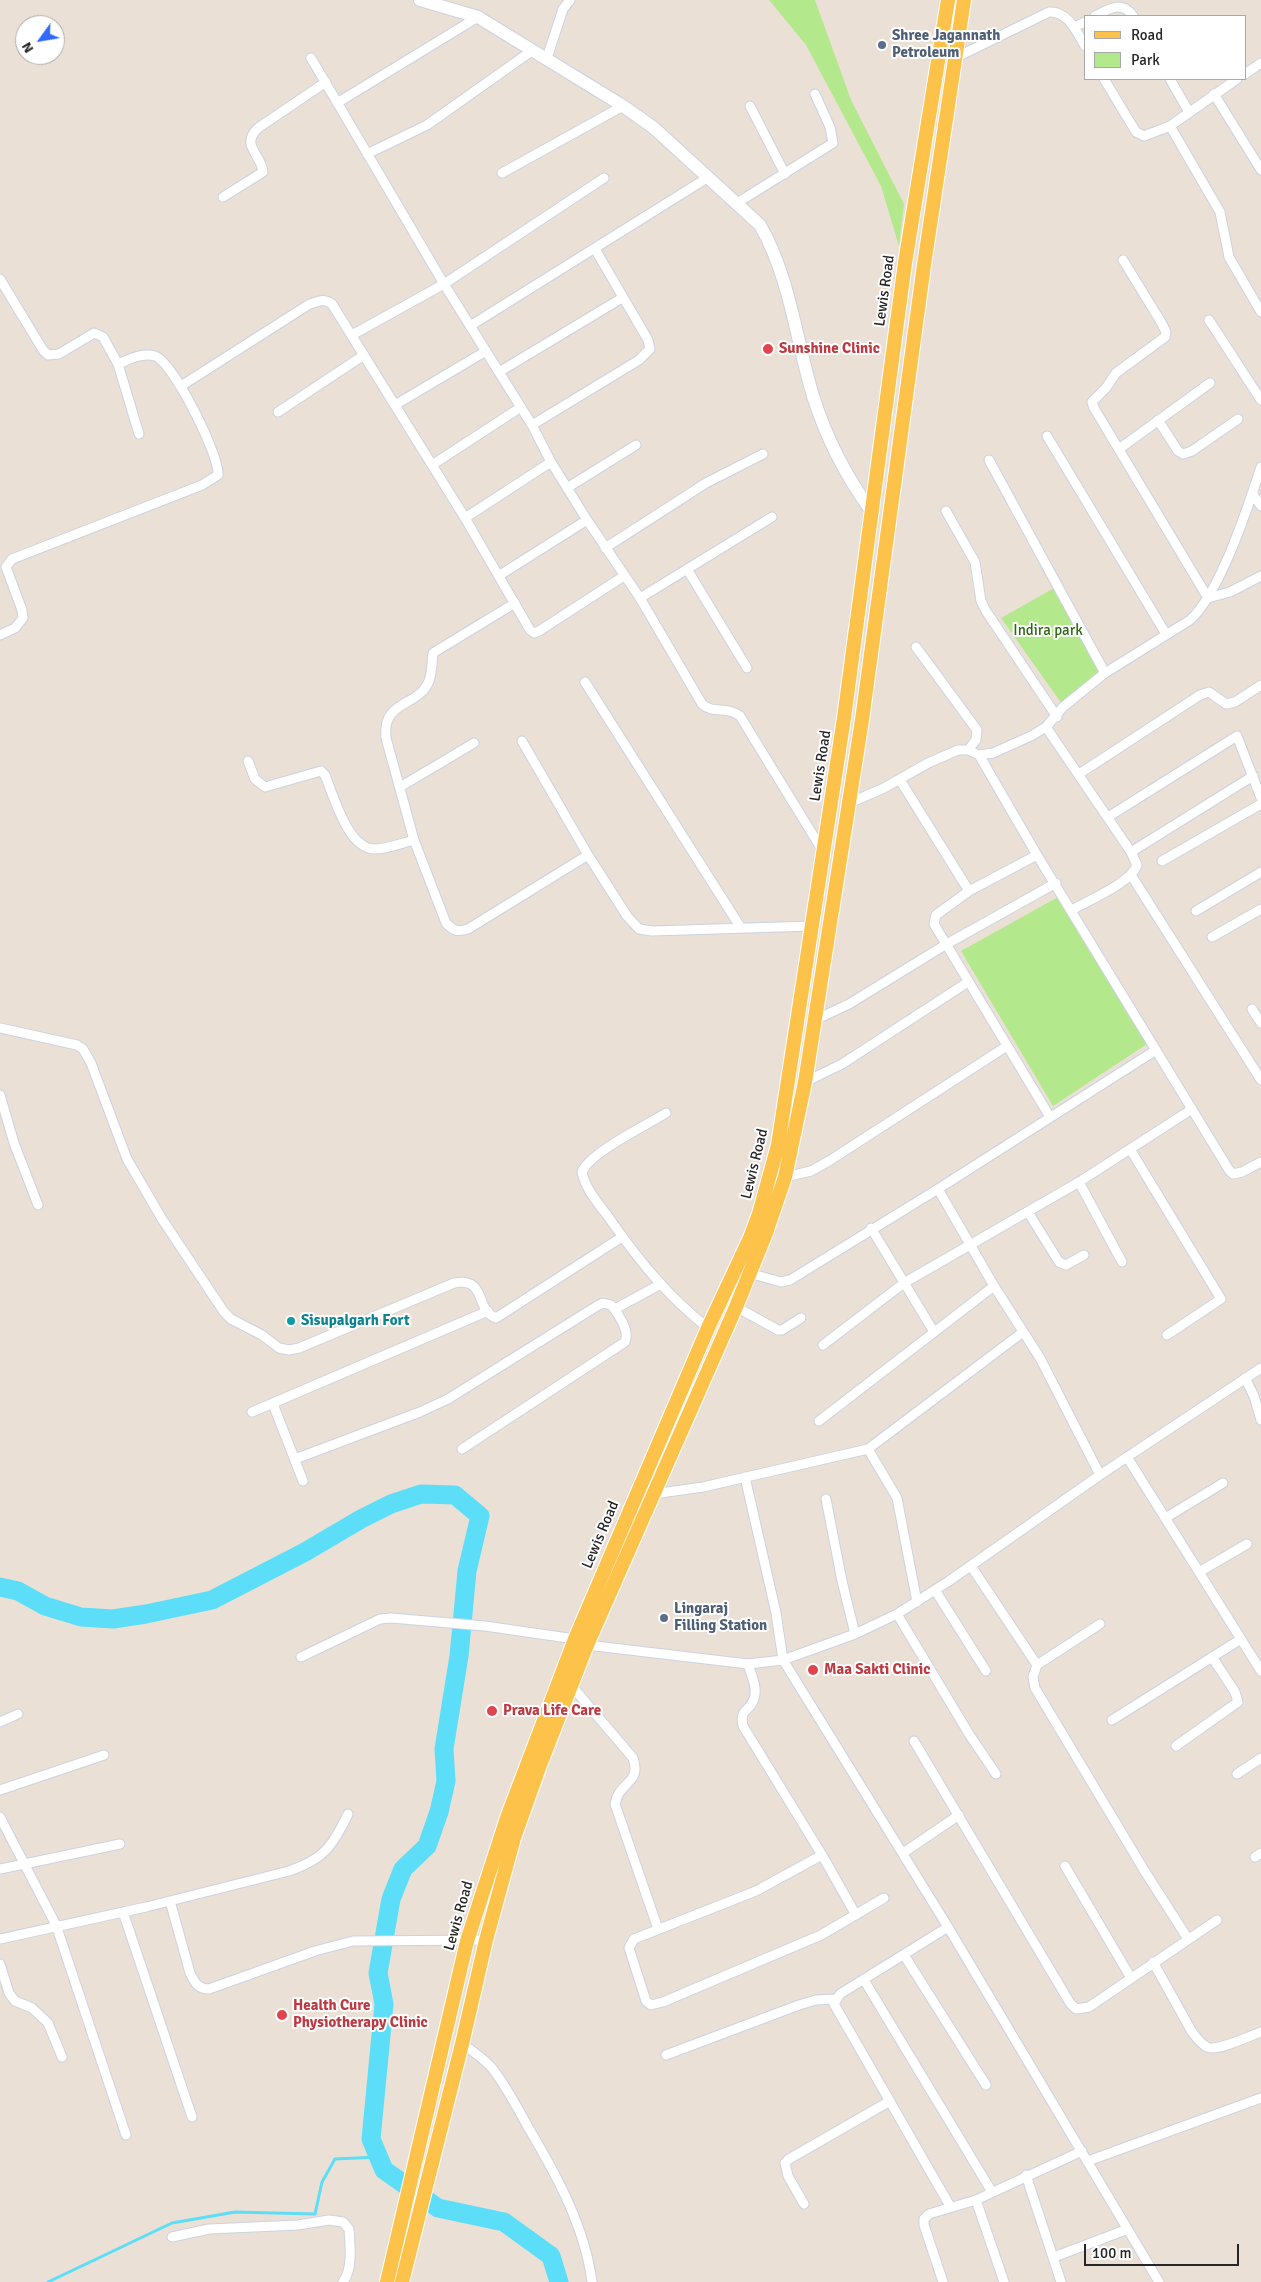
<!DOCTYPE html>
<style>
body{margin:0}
#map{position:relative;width:1261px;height:2282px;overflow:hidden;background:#ebe0d6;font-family:Signika,sans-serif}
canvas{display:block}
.legend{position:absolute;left:1084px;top:15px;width:162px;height:65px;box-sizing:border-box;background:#fff;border:1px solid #a8a8a8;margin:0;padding:6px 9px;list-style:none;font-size:15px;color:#262626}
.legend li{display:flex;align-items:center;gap:10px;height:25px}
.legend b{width:25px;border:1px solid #a8a8a8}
.north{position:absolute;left:15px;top:15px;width:50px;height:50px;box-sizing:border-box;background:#fff;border:1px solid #a8a8a8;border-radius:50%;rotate:238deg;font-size:14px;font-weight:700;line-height:20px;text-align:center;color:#262626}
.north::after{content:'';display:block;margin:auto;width:18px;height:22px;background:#2f69ff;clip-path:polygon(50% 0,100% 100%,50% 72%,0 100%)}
.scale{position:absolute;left:1084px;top:2244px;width:155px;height:22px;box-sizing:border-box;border:2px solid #262626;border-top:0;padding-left:6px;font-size:15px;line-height:18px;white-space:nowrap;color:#262626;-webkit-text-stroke:4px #fff;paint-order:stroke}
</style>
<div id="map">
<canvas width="1261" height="2282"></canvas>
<ul class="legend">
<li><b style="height:6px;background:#fcc24a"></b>Road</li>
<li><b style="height:14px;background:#b4e88c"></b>Park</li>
</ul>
<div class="north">N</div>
<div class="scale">100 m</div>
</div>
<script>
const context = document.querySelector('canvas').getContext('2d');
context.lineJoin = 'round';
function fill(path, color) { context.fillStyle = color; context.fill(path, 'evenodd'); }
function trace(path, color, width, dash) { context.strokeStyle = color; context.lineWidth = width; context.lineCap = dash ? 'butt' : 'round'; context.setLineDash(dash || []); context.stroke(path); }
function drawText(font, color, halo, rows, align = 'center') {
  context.font = font + ' Signika,sans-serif'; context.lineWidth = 4; context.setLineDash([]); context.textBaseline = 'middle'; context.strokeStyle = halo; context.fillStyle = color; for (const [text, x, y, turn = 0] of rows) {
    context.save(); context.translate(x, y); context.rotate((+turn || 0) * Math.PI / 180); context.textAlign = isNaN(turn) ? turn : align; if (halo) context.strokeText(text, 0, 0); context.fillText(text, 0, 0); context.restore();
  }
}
const green = new Path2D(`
 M 769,0 L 815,0 L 851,100 L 904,204 L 899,246 L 881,186 L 806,45 Z
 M 1056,587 L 1104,669 L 1062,704 L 1001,618 Z
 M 1058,897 L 1147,1044 L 1053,1106 L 961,951 Z`);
const stream = new Path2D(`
 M 48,2282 L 172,2223 L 235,2212 L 315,2214 L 322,2182 L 335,2159 L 378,2157`);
const river = new Path2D(`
 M 0,1587 L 18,1591 L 45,1606 L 81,1617 L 113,1619 L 146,1614 L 212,1600 L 305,1552 L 361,1519 L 391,1504 L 421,1494 L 455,1495 L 480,1516 L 467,1571 L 459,1656 L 444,1749 L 446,1781 L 439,1812 L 427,1846 L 403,1869 L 391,1899 L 378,1973 L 384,2004 L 371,2139 L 384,2170 L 438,2208 L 504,2222 L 551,2256 L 559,2282`);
const street = new Path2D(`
 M 1095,16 C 1109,9 1122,0 1133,16
 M 1074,27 L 1085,22
 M 311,58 L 444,284 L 532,425 L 551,462 L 587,520 L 640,598 L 702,704 C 714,715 725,705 740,716 L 824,853
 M 547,58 L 563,9 L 570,0
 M 955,58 L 1049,12 C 1068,11 1076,31 1085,46
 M 1245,74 L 1261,63
 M 1104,79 L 1136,132 L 1144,136 L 1170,126 L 1237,79
 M 1170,79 L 1189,112
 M 1214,94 L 1261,170
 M 337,103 L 478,17
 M 750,106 L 785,174
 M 1170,126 L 1220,212 L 1229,257 L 1261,312
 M 367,154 L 427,125 L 533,50
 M 502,173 L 623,106
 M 223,197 L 263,172 C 261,153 240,146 258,128 L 326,82
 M 737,203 L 833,143 L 830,127 L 815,94
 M 1123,260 L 1161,322 L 1166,332 L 1165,337 L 1116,373 L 1106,388 L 1092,402 L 1094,408 L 1208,598 L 1230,592 L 1261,576
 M 0,279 L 43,350 L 48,355 L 59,354 L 94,333 L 103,337 L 118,364 L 139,434
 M 1209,320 L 1261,400
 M 470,326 L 707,178
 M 352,335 L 444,284 L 604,178
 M 499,372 L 622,298
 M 181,386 L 308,305 C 318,301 323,298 332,304 L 465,518 L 530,630 L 534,633 L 539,631 L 624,576
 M 395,405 L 486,351
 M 278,412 L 364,355
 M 1158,420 L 1178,451 L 1183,454 L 1192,451 L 1238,419
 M 532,425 L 639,360 L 650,349 L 648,340 L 595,249
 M 1047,436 L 1166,634
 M 1119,449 L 1210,383
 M 989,460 L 1105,673
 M 432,465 L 521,407
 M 567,488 L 636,445
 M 1252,493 L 1261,506
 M 946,511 L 975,562 L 981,601 L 986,611 L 1057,717
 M 465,518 L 551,462
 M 605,548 L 706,483 L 763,454
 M 687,569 L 747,668
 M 500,575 L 587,520
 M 640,598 L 772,517
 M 515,603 L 433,653 C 432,662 432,673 429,681 C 418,708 382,699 386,738 L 414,840 L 446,923 C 453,931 458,932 468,929 L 588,855
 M 0,635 L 15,628 L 23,618 L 22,610 L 6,567 L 12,559 L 202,485 L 218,475 C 220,456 173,362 155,356 C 143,352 128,360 118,364
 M 916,647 L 977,730 L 976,740 L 968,750
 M 585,682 L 741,928
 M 1046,727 L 1131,852 L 1137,865 C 1131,883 1089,900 1072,910
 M 522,741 L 588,855 L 627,916 L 639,929 L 652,931 L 812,926
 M 979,755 L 1037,855 L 1229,1170 L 1233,1174 L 1242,1172 L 1261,1162
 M 248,761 L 255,779 L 265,787 L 321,771 L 325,775 C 334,797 348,849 375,849 C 387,849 402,843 414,840
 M 1079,774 L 1200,695 L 1209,692 L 1226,704 L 1235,702 L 1261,685
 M 900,780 L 969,891
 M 400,787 L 474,743
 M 847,804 L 884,788 L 928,763 L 958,750 L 968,750 L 979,755 L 993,753 L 1031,736 L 1046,727 L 1063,707 L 1105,673 L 1190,620 C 1220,593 1248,507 1261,467
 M 1108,817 L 1237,736 L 1261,798
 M 1131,852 L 1253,776
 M 1037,855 L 969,891 L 936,915 L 934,924 L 1050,1117
 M 1162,861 L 1261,804
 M 1131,875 L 1261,1080
 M 1196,911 L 1261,872
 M 1212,937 L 1261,909
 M 1252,1009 L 1261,1023
 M 815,1020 L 849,1004 L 945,945 L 1056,883
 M 0,1028 L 77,1045 L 83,1049 L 91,1063 L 127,1159 L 162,1219 L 224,1312 L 231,1319 L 262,1335 L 279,1348 L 289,1350 L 299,1348 L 454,1283 C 488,1277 474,1310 496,1318 L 622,1237
 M 805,1082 L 842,1064 L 968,982
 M 0,1095 L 14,1143 L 38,1205
 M 666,1113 C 647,1125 589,1153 582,1172 C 585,1188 597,1202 607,1215 C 637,1258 666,1295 708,1328
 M 1130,1149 L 1221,1299 L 1167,1335
 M 785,1177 L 811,1171 L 829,1161 L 1007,1046
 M 1079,1182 L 1122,1262
 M 938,1189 L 994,1286 L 1040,1358 L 1100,1475
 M 1028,1212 L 1059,1262 L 1066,1265 L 1084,1255
 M 871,1228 L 934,1332
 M 749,1273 L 781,1282 L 790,1280 L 938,1189 L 1156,1050
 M 736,1307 L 778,1330 L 782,1330 L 801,1318
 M 615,1309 L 659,1285
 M 823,1345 L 904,1283 L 1079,1182 L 1192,1109
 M 1245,1378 L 1254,1396 L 1261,1420
 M 273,1404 L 303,1481
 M 252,1412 L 488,1311
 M 819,1421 L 994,1286
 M 868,1449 L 897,1498 L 917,1602
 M 1127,1457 L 1261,1671
 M 295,1459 L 420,1412 L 448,1399 L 597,1306 L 603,1303 L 611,1305 C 618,1313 630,1331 625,1342 L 462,1449
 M 745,1477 L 776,1613 L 783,1660 L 948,1927 L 1159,2282
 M 653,1494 L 703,1487 L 868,1449 L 1023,1332
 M 826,1499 L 842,1581 L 855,1634
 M 1167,1517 L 1223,1483
 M 971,1566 L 1037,1665
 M 1199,1572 L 1247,1544
 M 935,1590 L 986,1671
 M 897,1614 L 969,1734 L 996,1774
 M 1100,1624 L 1037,1665 L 1033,1677 L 1035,1688 L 1144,1870 L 1188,1939
 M 587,1645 L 748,1664 L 783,1660 L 855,1634 L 897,1614 L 949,1581 L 1100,1475 L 1261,1368
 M 301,1657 L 380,1619 L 391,1618 L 485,1626 L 575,1639
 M 748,1664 C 751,1674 758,1688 754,1699 C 750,1712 739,1708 743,1726 L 822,1855 L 856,1915
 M 571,1685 L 633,1758 C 642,1784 619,1781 615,1804 L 658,1929
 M 1112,1720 L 1241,1639
 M 0,1722 L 18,1714
 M 914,1741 L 1070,2003 L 1076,2009 L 1089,2007 L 1217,1920
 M 1176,1746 L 1238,1702 L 1235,1692 L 1212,1657
 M 1237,1774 L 1261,1758
 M 0,1790 L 104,1755
 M 0,1817 L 56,1925 L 126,2135
 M 903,1853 L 959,1815
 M 822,1855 L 756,1891 L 634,1939 L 629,1948 L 646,2001 L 651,2005 L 663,2002 L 821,1935 L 884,1898
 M 1255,1857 L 1261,1853
 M 1065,1866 L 1131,1978
 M 0,1869 L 120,1844
 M 170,1901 L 190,1973 C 195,1983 198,1989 209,1989 L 315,1951 L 353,1941 L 486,1940
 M 123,1912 L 192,2117
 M 948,1927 L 840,1994 L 834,2004 L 950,2206
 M 0,1939 L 146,1907 L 289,1871 C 324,1859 332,1847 348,1814
 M 904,1955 L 986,2085
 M 1153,1962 L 1192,2032 C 1197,2038 1200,2043 1207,2047 C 1217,2052 1249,2036 1261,2032
 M 0,1964 L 9,1993 L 15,2001 L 32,2008 L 48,2023 L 62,2057
 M 864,1980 L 992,2192
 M 462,2044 C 473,2051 483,2058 492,2068 C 506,2086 517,2107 528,2127 C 556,2174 585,2227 592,2282
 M 666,2055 L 799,2005 L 816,2000 L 836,1999
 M 1088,2161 L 1261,2098
 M 1026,2175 L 1061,2282
 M 976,2200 L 1004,2282
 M 804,2204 L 788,2176 L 785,2163 L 789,2159 L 890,2101
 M 172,2237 L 209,2229 L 298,2225 L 329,2220 L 343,2222 L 349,2229 C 350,2245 353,2269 343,2282
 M 1054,2257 L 1128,2229
 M 943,2282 L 924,2225 L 924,2219 L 929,2214 L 976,2200 L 1082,2151`);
const secondary = new Path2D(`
 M 420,0 L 478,17 L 623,106 L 654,128 L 760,225 C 790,277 796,340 813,396 C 826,437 847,478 872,512`);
const primary = new Path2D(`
 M 387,2282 L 467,1941 L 508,1815 L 575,1639 L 708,1328 L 750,1238 L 759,1214 L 778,1145 L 844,718 L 905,263 L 948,0
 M 402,2282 L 462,2044 L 486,1940 L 514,1838 L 540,1765 L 587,1645 L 736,1307 L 766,1233 L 785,1177 L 805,1082 L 862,720 L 924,265 L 964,0`);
const markers = [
 [882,45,5,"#5c6f8a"],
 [768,349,6,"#e0444e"],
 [291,1321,5,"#0f9aa8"],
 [664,1618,5,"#5c6f8a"],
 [813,1670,6,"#e0444e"],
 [492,1711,6,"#e0444e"],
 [282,2015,6,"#e0444e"]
];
const serviceNames = [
 ["Shree Jagannath",892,36],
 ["Petroleum",892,53],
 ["Lingaraj",674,1609],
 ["Filling Station",674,1626]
];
const streetNames = [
 ["Lewis Road",885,291,-82],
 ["Lewis Road",821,766,-81],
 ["Lewis Road",755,1164,-76],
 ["Lewis Road",601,1535,-67],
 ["Lewis Road",459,1916,-74]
];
const healthNames = [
 ["Sunshine Clinic",779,349],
 ["Maa Sakti Clinic",824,1670],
 ["Prava Life Care",503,1711],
 ["Health Cure",293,2006],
 ["Physiotherapy Clinic",293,2023]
];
const parkNames = [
 ["Indira park",1048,631]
];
const cultureNames = [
 ["Sisupalgarh Fort",301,1321]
];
fill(green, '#b4e88c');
trace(stream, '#5ddef8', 3);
trace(river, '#5ddef8', 19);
trace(street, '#cbd2e2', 11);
trace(secondary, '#cbd2e2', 14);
trace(primary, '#fff', 16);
trace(street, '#fff', 9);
trace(secondary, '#fff', 12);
trace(primary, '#fcc24a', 14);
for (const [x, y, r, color] of markers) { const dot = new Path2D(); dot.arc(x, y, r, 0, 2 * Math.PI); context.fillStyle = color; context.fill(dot); trace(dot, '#fff', 2); }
drawText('bold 15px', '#4e5e75', '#fff', serviceNames, 'left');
drawText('15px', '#262626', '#fff', streetNames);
drawText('bold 15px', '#be3a42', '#fff', healthNames, 'left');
drawText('15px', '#2c6713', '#fff', parkNames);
drawText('bold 15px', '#0d838f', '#fff', cultureNames, 'left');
</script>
